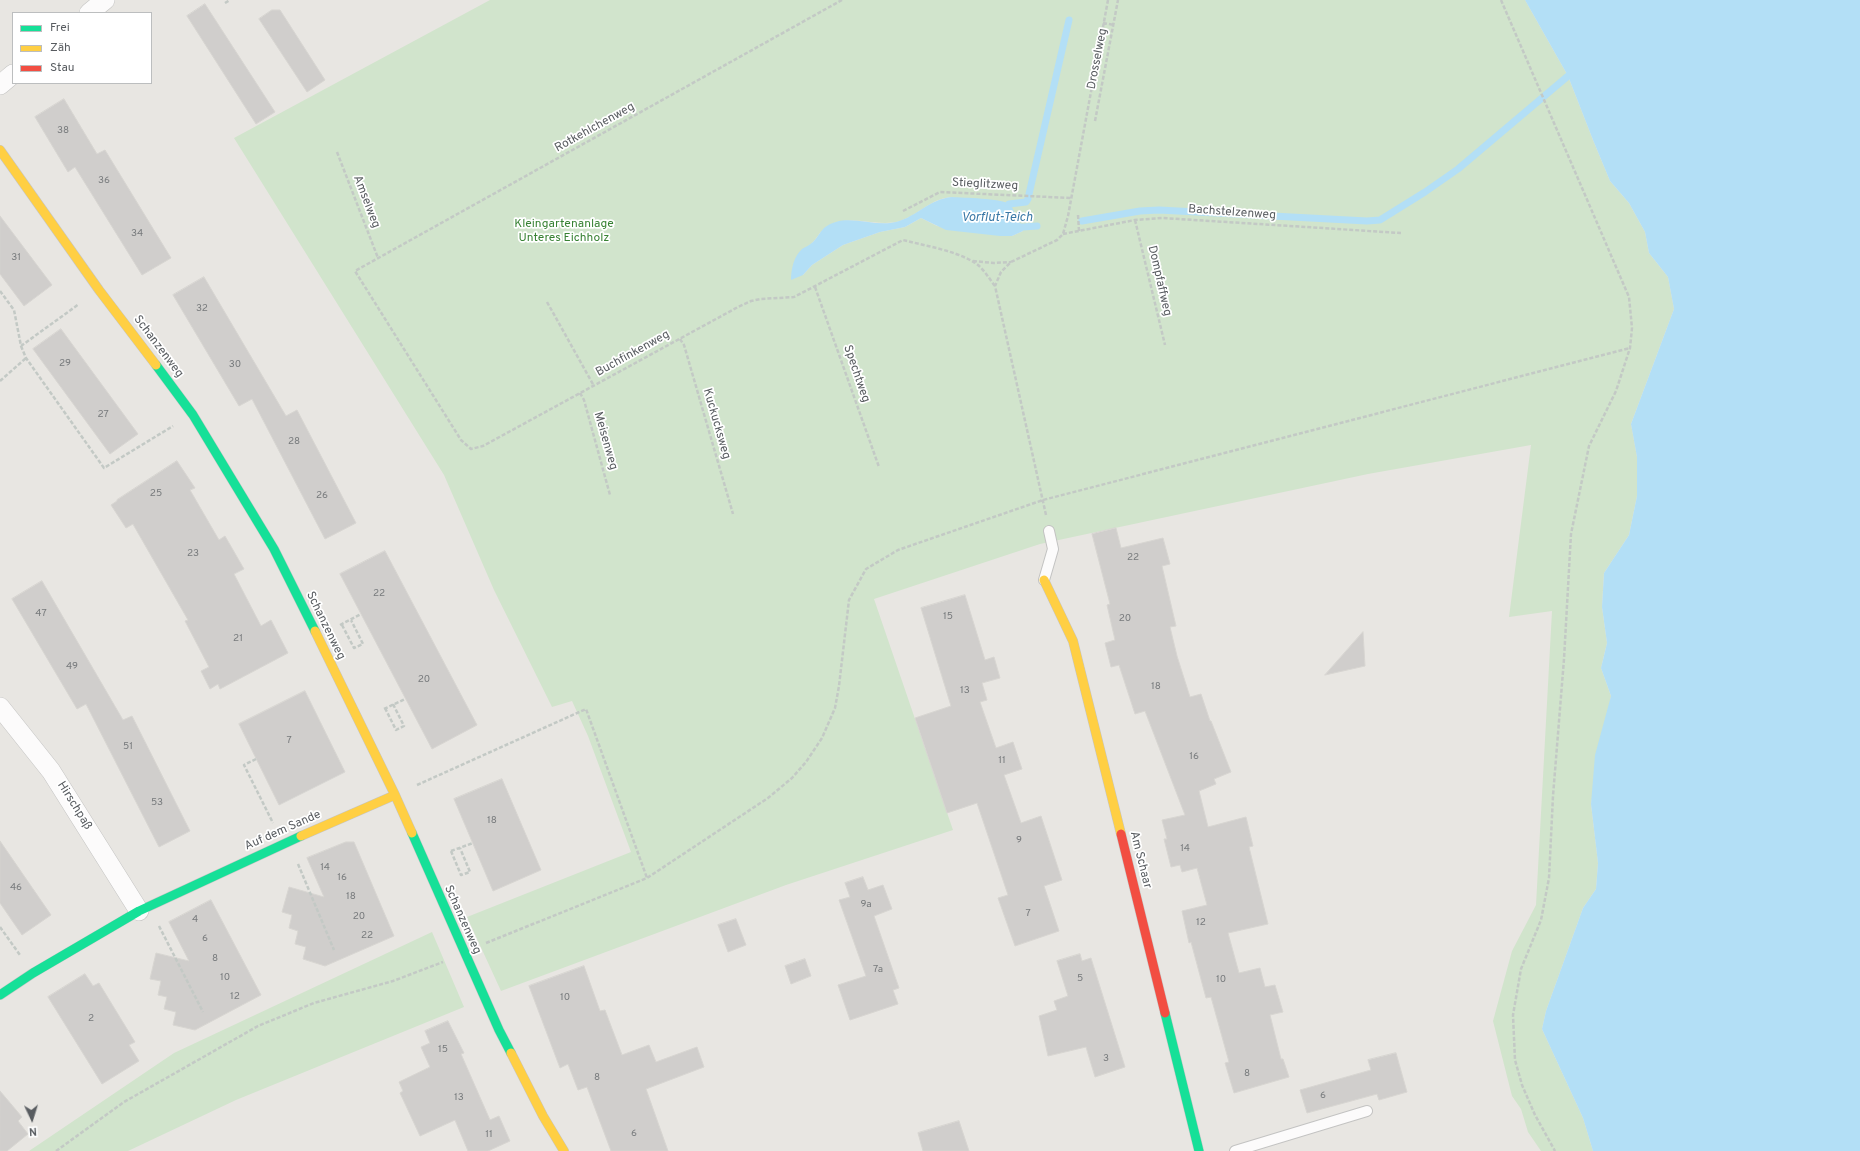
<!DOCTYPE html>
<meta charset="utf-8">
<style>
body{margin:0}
#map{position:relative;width:1860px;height:1151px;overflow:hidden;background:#e8e6e2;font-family:Overpass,sans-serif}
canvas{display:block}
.legend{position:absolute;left:12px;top:12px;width:140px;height:72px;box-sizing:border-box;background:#fff;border:1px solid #bcbebf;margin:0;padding:5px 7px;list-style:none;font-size:12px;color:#585c60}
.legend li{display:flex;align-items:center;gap:8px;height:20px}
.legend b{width:20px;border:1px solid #bcbebf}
.north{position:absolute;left:12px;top:1099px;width:40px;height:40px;-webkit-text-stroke:3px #fff;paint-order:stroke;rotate:176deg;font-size:11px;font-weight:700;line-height:16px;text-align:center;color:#585c60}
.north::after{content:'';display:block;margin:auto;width:14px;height:18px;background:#585c60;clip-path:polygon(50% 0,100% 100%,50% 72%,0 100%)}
</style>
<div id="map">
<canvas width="1860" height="1151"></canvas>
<ul class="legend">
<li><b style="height:5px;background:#16e098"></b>Frei</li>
<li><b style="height:5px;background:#ffcf43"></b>Zäh</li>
<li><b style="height:5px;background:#f24e42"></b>Stau</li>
</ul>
<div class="north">N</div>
</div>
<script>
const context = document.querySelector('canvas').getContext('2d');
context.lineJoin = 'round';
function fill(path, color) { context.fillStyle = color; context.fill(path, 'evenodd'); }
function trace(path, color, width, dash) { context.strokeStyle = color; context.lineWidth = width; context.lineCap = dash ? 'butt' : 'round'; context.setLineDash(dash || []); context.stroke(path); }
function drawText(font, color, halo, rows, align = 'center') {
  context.font = font + ' Overpass,sans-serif'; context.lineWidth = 3.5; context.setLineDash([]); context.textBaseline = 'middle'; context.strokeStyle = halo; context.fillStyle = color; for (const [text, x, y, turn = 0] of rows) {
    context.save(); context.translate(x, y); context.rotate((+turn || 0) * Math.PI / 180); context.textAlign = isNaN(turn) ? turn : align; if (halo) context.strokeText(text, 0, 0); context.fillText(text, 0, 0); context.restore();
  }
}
const green = new Path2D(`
 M 490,0 L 1525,0 L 1568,76 L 1593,140 L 1610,181 L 1629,203 L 1645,232 L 1649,253 L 1668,277 L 1674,309 L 1631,424 L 1637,457 L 1637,496 L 1629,535 L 1604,573 L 1602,607 L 1607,643 L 1601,668 L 1611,696 L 1591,804 L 1598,863 L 1596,889 L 1583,908 L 1546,1011 L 1542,1029 L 1583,1118 L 1593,1151 L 1541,1151 L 1528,1132 L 1521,1109 L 1512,1096 L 1493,1021 L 1512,951 L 1536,905 L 1552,611 L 1509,617 L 1531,445 L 1368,474 L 1040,544 L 874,599 L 953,830 L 786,885 L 501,991 L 467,917 L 631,852 L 588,736 L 572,701 L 552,707 L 494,590 L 444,475 L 234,138 ZM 952,197 L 1016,214 L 1017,219 L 1023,231 L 1012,236 L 937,226 L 921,218 L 905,227 L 880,232 L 843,245 L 812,265 L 803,275 L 794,267 C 796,253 801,252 811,244 C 817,239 819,232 825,228 C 847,212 876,228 900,221 C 921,214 929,199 952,197 Z
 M 432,932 L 464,1007 L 236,1100 L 128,1151 L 29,1151 L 174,1053 Z`);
const water = new Path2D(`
 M 1525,0 L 1860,0 L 1860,1151 L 1593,1151 L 1583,1118 L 1542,1029 L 1546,1011 L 1583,908 L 1596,889 L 1598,863 L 1591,804 L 1595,755 L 1611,696 L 1601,668 L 1607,643 L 1602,607 L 1604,573 L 1629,535 L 1637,496 L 1637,457 L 1631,424 L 1674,309 L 1668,277 L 1649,253 L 1645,232 L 1629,203 L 1610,181 L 1593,140 L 1568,76 Z
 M 952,197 C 963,198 1001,198 1009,204 C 1016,209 1014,221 1022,224 L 1023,231 L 1012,236 L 1000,236 L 946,230 L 921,218 L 905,227 L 880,232 L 843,245 L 812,265 L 803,275 L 791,280 C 791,269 794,256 802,249 C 805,247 810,245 813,242 C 817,238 820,232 824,228 C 845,211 873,228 896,222 C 918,216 929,199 952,197 Z`);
const stream = new Path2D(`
 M 1029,194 L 1069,20
 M 1009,204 L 1026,202 L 1028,199
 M 1082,221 L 1140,211 L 1159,210 L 1367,221 L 1380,220 L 1425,192 L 1458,169 L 1568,76
 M 1023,227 L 1037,226`);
const building = new Path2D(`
 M 205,4 L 275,112 L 256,124 L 187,16 Z
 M 272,10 L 280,10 L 325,80 L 307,92 L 259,19 Z
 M 64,99 L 97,154 L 105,150 L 171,258 L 142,275 L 75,167 L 68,172 L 35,117 Z
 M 0,216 L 52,285 L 24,306 L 0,274 Z
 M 204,277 L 286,416 L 297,410 L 356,523 L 325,539 L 252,399 L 239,406 L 173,295 Z
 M 61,329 L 138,434 L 110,454 L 33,349 Z
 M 177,461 L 195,488 L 190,490 L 219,540 L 225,536 L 244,569 L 234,574 L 261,626 L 271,620 L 288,653 L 220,689 L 218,684 L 210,689 L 201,671 L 209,667 L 185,621 L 188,620 L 134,526 L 133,524 L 126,528 L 111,505 L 117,501 L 117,500 Z
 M 1116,528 L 1121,548 L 1163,538 L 1170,564 L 1162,566 L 1176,626 L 1170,627 L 1177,656 L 1190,697 L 1201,694 L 1210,721 L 1211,721 L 1231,772 L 1214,779 L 1216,784 L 1199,791 L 1208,827 L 1246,817 L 1253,846 L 1249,847 L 1268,924 L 1228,933 L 1239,973 L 1260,968 L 1265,987 L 1275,985 L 1283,1012 L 1270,1015 L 1281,1059 L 1283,1059 L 1289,1077 L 1234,1093 L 1225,1063 L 1229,1062 L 1211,997 L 1206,998 L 1191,942 L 1189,943 L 1182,911 L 1207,905 L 1197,868 L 1182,872 L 1180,865 L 1171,867 L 1164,839 L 1167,839 L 1162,820 L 1185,815 L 1145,711 L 1135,714 L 1119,665 L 1111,667 L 1105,643 L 1115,640 L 1107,605 L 1110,604 L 1092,534 Z
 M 385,551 L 477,725 L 432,749 L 340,574 Z
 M 42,581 L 123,720 L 132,716 L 190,831 L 159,847 L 86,704 L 77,709 L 12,599 Z
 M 965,595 L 985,660 L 994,657 L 1000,678 L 982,683 L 987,700 L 980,702 L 996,748 L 1013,742 L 1022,769 L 1004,775 L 1021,823 L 1041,816 L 1062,880 L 1044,886 L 1059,931 L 1015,946 L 998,898 L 1008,895 L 977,803 L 947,813 L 915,718 L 951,706 L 921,608 Z
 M 1363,632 L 1365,666 L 1325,675 Z
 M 305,691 L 345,772 L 279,805 L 239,724 Z
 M 502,779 L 541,870 L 493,891 L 454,799 Z
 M 0,841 L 51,915 L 22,935 L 0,903 Z
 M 346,842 L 354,842 L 394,936 L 325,966 L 303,959 L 306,947 L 295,944 L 298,931 L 289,928 L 292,915 L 282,912 L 289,887 L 324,897 L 307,858 Z
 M 863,877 L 868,890 L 883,885 L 892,909 L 874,916 L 899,988 L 893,990 L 898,1004 L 850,1020 L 838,985 L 866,976 L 839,900 L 850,897 L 845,883 Z
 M 211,900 L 261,995 L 195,1030 L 173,1025 L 176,1012 L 164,1009 L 167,997 L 158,995 L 161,981 L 150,979 L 156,953 L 189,961 L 169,922 Z
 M 736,919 L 746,945 L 728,952 L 718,925 Z
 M 1080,954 L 1082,961 L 1091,958 L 1125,1067 L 1095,1077 L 1086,1047 L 1048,1056 L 1039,1016 L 1057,1010 L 1054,1001 L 1068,996 L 1057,961 Z
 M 805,959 L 811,976 L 791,984 L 785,966 Z
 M 584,966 L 600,1011 L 605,1010 L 622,1055 L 649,1045 L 656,1062 L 697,1047 L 704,1067 L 646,1089 L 668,1151 L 611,1151 L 587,1087 L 578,1090 L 568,1064 L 560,1068 L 529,986 Z
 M 85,974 L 93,986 L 99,983 L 135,1042 L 129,1045 L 139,1061 L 102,1084 L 48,997 Z
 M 448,1021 L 464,1053 L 461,1054 L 490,1120 L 499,1116 L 510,1141 L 488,1151 L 468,1151 L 455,1120 L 420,1136 L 400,1093 L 403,1091 L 399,1082 L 430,1067 L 421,1047 L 430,1043 L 425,1031 Z
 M 1396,1053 L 1407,1092 L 1379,1100 L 1377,1094 L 1307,1113 L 1300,1090 L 1371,1070 L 1368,1060 Z
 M 0,1091 L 22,1117 L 18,1121 L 28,1134 L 7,1151 L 0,1151 Z
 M 959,1121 L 969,1151 L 923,1151 L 918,1133 Z`);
const path = new Path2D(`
 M 842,0 L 355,271 L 461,440 L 471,449 L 483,446 L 738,307 L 751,301 L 761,299 L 794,297 L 903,240 C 926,246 952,250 972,261 C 982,266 988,277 995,286
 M 1501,0 L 1629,297 L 1632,328 L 1630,348 L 1616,391 L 1589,446 L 1571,534 L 1564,659 L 1553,796 L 1549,878 L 1541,920 L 1521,969 L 1513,1015 L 1515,1060 L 1522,1085 L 1535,1115 L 1555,1151
 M 225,3 L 230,0
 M 1103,23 L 1114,25
 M 1095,121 L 1118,0
 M 337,152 L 378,258
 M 903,211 L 940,192 L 1071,198
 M 1078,215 L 1079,231
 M 1135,220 L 1165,345
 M 1063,234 L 1135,220 L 1162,218 L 1401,233
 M 973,261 L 994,263 L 1011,262
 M 815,287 L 879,467
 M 0,291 L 14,310 L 21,346 L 79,304
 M 547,302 L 594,386
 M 680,339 L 684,345 L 733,514
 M 21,346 L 26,358 L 104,468 L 173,426
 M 0,381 L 26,358
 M 580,393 L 584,400 L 610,495
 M 1046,515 L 995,286 L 1001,272 L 1011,262 L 1057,240 L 1063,234 L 1068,216 L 1108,0
 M 340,625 L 361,614
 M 342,625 L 354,648 L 363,644 L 351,620
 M 385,708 L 396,730 L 404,726 L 393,704
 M 384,709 L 405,699
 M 256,759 L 244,765 L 273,823
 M 417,785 L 586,709 L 647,878
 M 451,851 L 461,875 L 470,872 L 460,848
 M 451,851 L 473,843
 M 298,864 L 334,950
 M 159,926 L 203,1012
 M 0,927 L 20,955
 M 486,943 L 647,878 L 768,798 L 792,778 L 806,762 L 822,738 L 835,708 L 839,686 L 849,600 L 866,569 L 898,550 L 1043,500 L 1630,348
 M 56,1151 L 124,1102 L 258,1026 L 314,1003 L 393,981 L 443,962`);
const lane = new Path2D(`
 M 1044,580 L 1053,549 L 1049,531
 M 1235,1151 L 1367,1111`);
const street = new Path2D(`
 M 89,13 L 105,0
 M 0,85 L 13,74
 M 0,707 L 51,771 L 139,911`);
const fast = new Path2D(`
 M 156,365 L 193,415 L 274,549 L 315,631
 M 412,833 L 499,1030 L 511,1053
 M 0,995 L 33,973 L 139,911 L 301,836
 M 1165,1013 L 1199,1151`);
const slow = new Path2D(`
 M 0,150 L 99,290 L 156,365
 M 1044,580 L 1073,641 L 1121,834
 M 315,631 L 395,795 L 412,833
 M 301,836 L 395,795
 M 511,1053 L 543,1116 L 564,1151`);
const jam = new Path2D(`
 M 1121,834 L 1165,1013`);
const numberNames = [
 ["38",63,131],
 ["36",104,181],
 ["34",137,234],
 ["31",16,258],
 ["32",202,309],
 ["29",65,364],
 ["30",235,365],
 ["27",103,415],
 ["28",294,442],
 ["25",156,494],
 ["26",322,496],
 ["23",193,554],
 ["22",1133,558],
 ["22",379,594],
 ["47",41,614],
 ["15",948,617],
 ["20",1125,619],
 ["21",238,639],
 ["49",72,667],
 ["20",424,680],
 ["18",1156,687],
 ["13",965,691],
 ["7",289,741],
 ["51",128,747],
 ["16",1194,757],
 ["11",1002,761],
 ["53",157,803],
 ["18",492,821],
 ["9",1019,841],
 ["14",1185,849],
 ["14",325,868],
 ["16",342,878],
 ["46",16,888],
 ["18",351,897],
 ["9a",866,905],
 ["7",1028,914],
 ["20",359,917],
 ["4",195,920],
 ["12",1201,923],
 ["22",367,936],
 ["6",205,939],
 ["8",215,959],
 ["7a",878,970],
 ["10",225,978],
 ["5",1080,979],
 ["10",1221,980],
 ["12",235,997],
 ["10",565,998],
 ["2",91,1019],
 ["15",443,1050],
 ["3",1106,1059],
 ["8",1247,1074],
 ["8",597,1078],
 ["6",1323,1096],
 ["13",459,1098],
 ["6",634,1134],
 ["11",489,1135]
];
const streetNames = [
 ["Drosselweg",1098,59,-79],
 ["Rotkehlchenweg",595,128,-29],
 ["Stieglitzweg",985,185,3],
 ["Amselweg",366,202,69],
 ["Bachstelzenweg",1232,213,4],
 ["Dompfaffweg",1159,281,77],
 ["Schanzenweg",158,347,53],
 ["Buchfinkenweg",633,354,-29],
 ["Spechtweg",856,374,71],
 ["Kuckucksweg",716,424,74],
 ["Meisenweg",605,441,74],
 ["Schanzenweg",325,626,64],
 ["Hirschpaß",74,806,58],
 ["Auf dem Sande",283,831,-24],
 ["Am Schaar",1140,860,76],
 ["Schanzenweg",462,920,66]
];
const parkNames = [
 ["Kleingartenanlage",564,225],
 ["Unteres Eichholz",564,239]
];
const waterNames = [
 ["Vorflut-Teich",997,218]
];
fill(green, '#d1e4cc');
fill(water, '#b3dff6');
trace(stream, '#b3dff6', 7);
fill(building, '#d0cecc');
trace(building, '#d7d5d1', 1);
trace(lane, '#c3c3c2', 12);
trace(street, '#c3c3c2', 20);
trace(fast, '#c5c5c5', 10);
trace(slow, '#c5c5c5', 10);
trace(jam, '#c5c5c5', 10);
trace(path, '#c3c9c5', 2.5, [4, 2]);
trace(lane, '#fcfbfb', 10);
trace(street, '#fcfbfb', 19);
trace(fast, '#16e098', 9);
trace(slow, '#ffcf43', 9);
trace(jam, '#f24e42', 9);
drawText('10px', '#777a7c', null, numberNames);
drawText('12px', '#585c60', '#fff', streetNames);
drawText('12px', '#388234', '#fff', parkNames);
drawText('italic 13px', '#3978a6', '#fff', waterNames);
</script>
